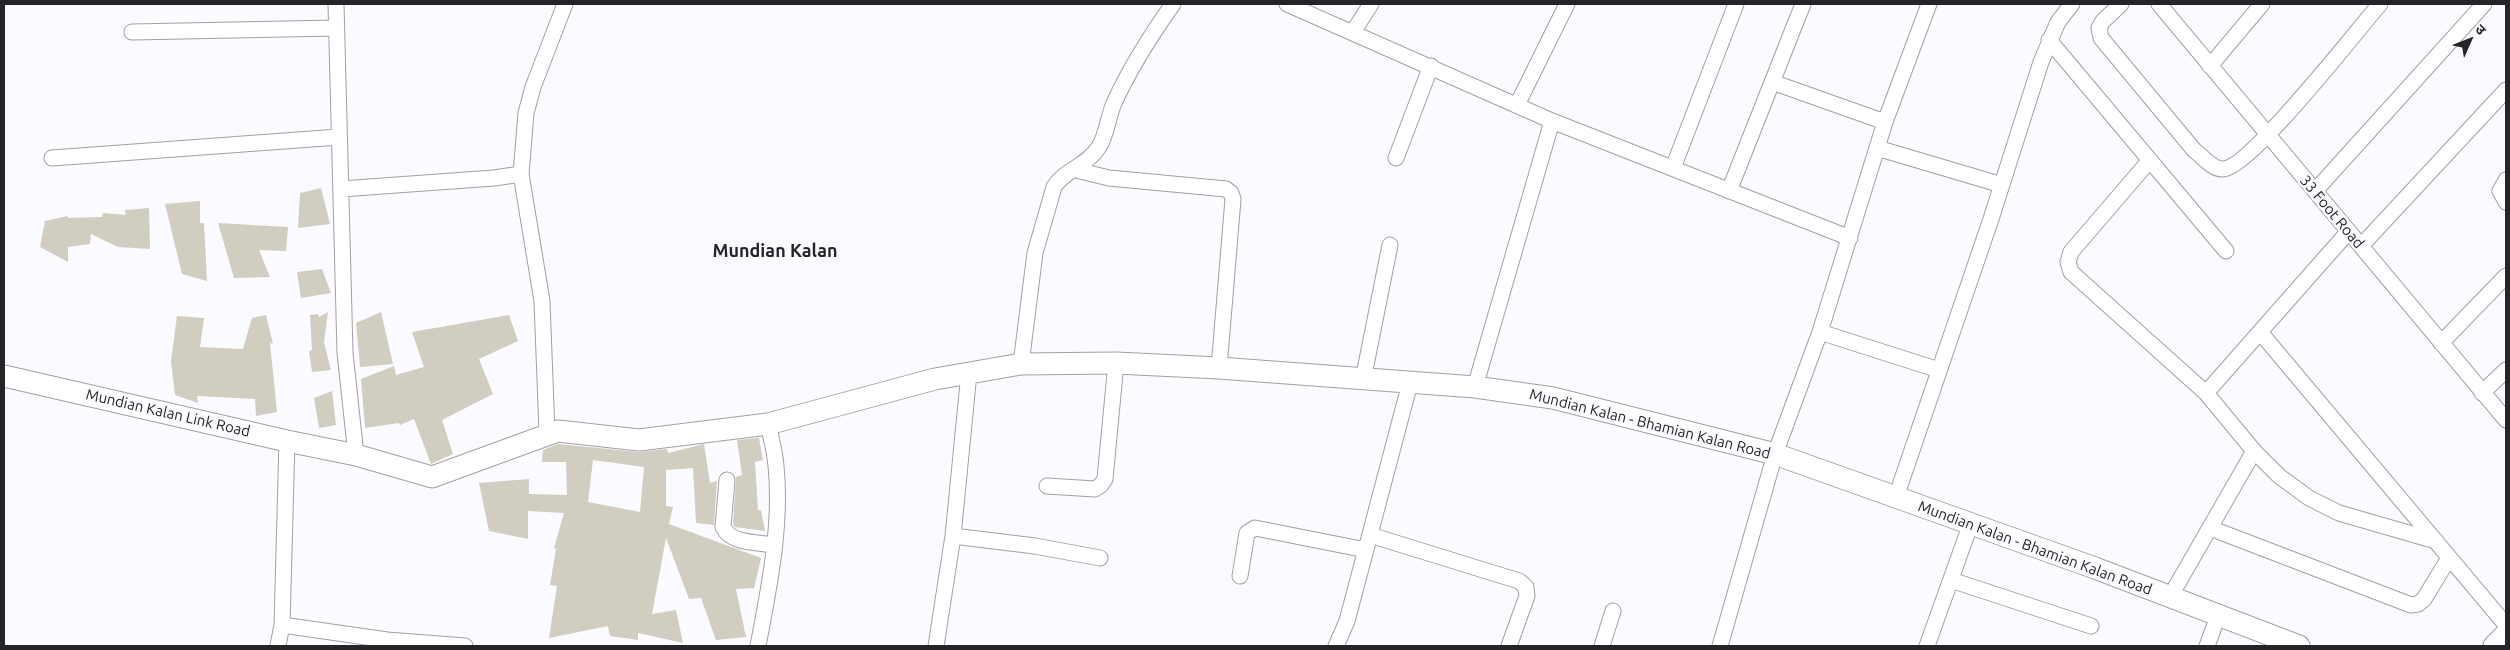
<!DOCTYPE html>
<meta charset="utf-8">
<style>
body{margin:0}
#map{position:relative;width:2510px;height:650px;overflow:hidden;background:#fbfafe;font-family:Ubuntu,"Noto Sans Devanagari",sans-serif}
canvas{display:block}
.frame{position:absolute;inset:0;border:5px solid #262428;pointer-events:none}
.north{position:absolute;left:2445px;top:15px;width:50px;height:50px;-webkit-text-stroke:4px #fbfafe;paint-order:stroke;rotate:46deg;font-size:14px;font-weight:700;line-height:20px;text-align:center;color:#262428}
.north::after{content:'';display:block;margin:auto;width:18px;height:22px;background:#262428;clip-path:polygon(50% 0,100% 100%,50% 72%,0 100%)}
</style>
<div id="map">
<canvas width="2510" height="650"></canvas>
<div class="frame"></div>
<div class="north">उ</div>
</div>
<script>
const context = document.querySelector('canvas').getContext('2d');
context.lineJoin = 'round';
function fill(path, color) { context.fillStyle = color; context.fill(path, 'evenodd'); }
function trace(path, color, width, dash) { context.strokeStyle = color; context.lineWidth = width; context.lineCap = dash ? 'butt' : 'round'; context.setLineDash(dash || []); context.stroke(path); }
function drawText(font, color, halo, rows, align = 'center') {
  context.font = font + ' Ubuntu,sans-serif'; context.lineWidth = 5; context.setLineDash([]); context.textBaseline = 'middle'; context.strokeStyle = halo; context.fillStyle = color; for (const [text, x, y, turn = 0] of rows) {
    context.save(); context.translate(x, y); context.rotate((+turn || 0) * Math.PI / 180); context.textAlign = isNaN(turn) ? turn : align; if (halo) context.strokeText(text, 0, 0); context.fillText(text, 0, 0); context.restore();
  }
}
const building = new Path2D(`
 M 321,188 L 330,224 L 298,228 L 300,193 Z
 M 200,201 L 200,223 L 204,223 L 207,281 L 182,274 L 165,204 Z
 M 149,208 L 150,249 L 118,247 L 91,234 L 90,244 L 68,247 L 68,262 L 40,247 L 45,221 L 68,216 L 68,218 L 102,217 L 103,213 L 126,215 L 125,210 Z
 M 218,223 L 288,227 L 286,251 L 259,250 L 270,277 L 234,278 Z
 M 322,269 L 331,293 L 301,298 L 297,272 Z
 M 328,312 L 324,342 L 331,370 L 312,372 L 309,351 L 312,350 L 310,315 L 318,314 L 319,317 Z
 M 381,312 L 393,364 L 360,367 L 356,323 Z
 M 266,315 L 273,344 L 270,343 L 277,412 L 256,416 L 255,399 L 197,396 L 198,403 L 175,395 L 171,361 L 177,316 L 204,318 L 200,347 L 243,349 L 252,318 Z
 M 509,315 L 518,341 L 479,359 L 493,394 L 442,420 L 453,454 L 431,464 L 414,419 L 400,425 L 399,423 L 365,428 L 361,379 L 394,366 L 396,375 L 424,367 L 412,332 Z
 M 332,391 L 336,425 L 319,428 L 314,398 Z
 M 759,438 L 763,460 L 755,462 L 758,510 L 761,510 L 765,531 L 735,527 L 733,524 L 736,477 L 742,475 L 737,440 Z
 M 558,444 L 638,452 L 667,449 L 668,453 L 704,444 L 710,483 L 717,481 L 714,525 L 696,523 L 693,468 L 666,470 L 666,506 L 673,507 L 669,524 L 761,558 L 754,588 L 736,589 L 746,637 L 716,640 L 701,598 L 689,599 L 666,538 L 652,614 L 676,610 L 683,643 L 638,633 L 638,640 L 610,636 L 608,626 L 549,638 L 557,586 L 550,585 L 556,549 L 554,548 L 564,513 L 528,511 L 528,539 L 489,531 L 479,483 L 529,479 L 529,494 L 567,495 L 566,462 L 542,462 L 543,450 ZM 593,460 L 644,467 L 640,512 L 588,502 Z`);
const street = new Path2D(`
 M 336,4 L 345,353 L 356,455
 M 1287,4 L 1552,121 L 1475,387
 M 2121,4 L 2103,21 L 2099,28 L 2101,38 L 2194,150 C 2202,156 2212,169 2222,169 C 2248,171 2358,29 2380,4
 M 2159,4 L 2506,420
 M 132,32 L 336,28
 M 1353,32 L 1371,4
 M 2049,40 L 2226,251
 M 2210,66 L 2262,4
 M 1772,82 L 1885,122
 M 1517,105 L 1567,4
 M 1552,121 L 1850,238
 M 1877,148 L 2002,185
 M 52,158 L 339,137
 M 1396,158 L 1431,66
 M 2150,160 L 2071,252 L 2068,262 L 2071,272 L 2206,393 L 2254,451 L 2279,476 L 2309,498 L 2339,513 L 2436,541
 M 1673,168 L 1736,4
 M 1076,170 L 1109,178 L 1226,189 L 1231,193 L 1233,199 L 1219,368
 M 2506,180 L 2500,191 L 2506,202
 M 341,189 L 494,178 L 521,174
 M 1729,191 L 1803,4
 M 2315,191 L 2484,4
 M 2361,246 L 2506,90
 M 1820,332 L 1939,370
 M 2260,332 L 2506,625
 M 2441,343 L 2506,276
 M 1021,364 L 1035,253 L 1054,187 C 1064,170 1087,166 1099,147 C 1107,134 1108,117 1114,103 C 1130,68 1151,35 1173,4
 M 1363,380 L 1390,245
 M 2206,393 L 2349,231
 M 2482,393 L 2506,370
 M 547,433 L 542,301 L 521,174 L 526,113 L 533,87 L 565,4
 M 287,441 L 282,625 L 387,640 L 465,646
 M 727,480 L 723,527 C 731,544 757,542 774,545
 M 1047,486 L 1095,489 L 1101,485 L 1105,479 L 1116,363
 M 1896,497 L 1991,219 L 2041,62 L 2058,22 L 2072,4
 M 2210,528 L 2411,605 L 2418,604 L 2424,599 L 2449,558
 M 1370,535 L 1519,581 L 1526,587 L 1527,596 L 1509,646
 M 953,536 L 1035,546 L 1100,558
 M 1240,576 L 1247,533 L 1255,528 L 1366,550
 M 1951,580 L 2091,626
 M 2170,597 L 2254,451
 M 278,646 L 282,625
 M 758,646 C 769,588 782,525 776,466 C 775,452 771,438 768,424
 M 936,646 L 953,536 L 969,373
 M 1336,646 L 1347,621 L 1410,383
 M 1602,646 L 1613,611
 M 1720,646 L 1775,454 L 1820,332 L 1885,122 L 1929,4
 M 1927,646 L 1971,523
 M 2207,646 L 2218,616`);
const secondary = new Path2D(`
 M 4,376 L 287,441 L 356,455 L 432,477 L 558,431 L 639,440 L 768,424 L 935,379 L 1021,364 L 1116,363 L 1219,368 L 1475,387 L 1553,398 L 1775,454 L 2095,568 L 2299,646
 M 2494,646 L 2506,634`);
const streetNames = [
 ["33 Foot Road",2332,212,50],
 ["Mundian Kalan Link Road",168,413,13],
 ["Mundian Kalan - Bhamian Kalan Road",1650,424,14],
 ["Mundian Kalan - Bhamian Kalan Road",2035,548,20]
];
const quarterNames = [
 ["Mundian Kalan",775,251]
];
fill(building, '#d1cdc1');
trace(street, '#a39ea9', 17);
trace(secondary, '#a39ea9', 23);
trace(street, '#fff', 15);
trace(secondary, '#fff', 21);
drawText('15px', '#262428', '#fbfafe', streetNames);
drawText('bold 18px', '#262428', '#fbfafe', quarterNames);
</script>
